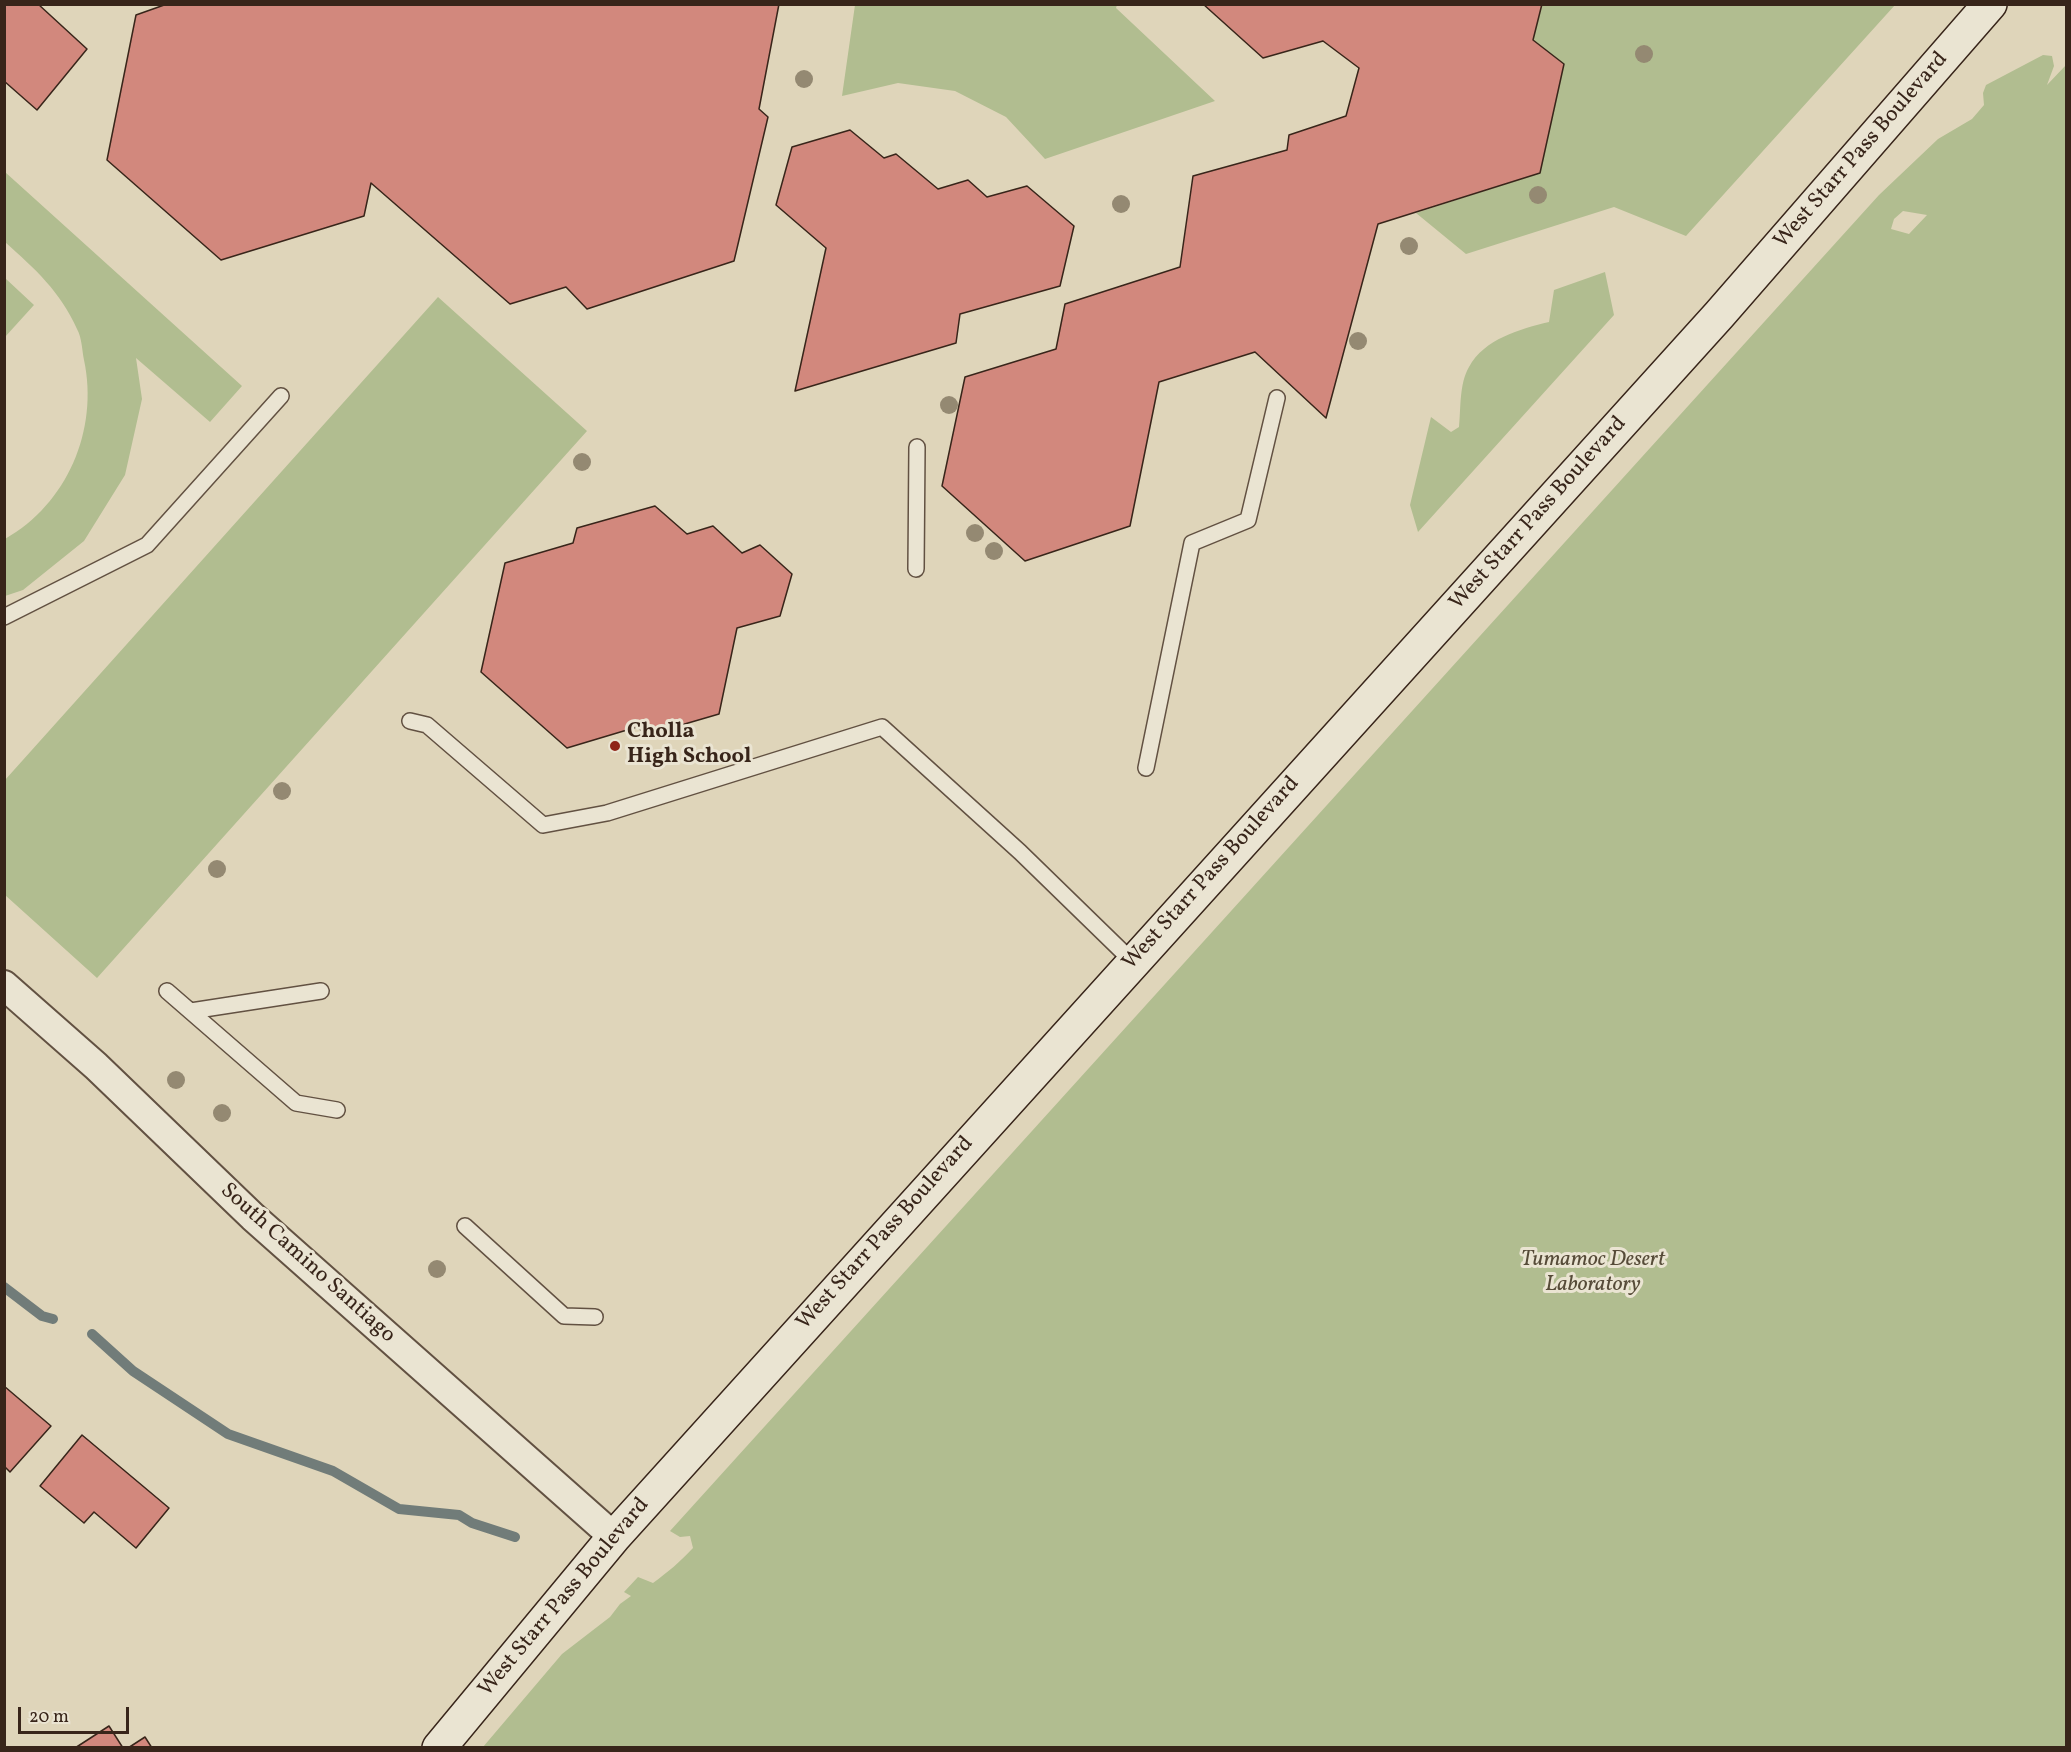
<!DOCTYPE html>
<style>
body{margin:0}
#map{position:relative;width:2071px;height:1752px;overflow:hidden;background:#dfd5ba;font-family:Vollkorn,serif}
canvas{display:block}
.frame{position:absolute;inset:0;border:6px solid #38251a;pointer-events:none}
.scale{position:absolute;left:18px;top:1707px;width:111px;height:27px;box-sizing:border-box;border:3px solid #38251a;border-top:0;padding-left:8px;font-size:18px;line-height:21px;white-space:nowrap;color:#38251a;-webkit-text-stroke:4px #eae4d2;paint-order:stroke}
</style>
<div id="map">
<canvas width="2071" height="1752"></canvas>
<div class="frame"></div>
<div class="scale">20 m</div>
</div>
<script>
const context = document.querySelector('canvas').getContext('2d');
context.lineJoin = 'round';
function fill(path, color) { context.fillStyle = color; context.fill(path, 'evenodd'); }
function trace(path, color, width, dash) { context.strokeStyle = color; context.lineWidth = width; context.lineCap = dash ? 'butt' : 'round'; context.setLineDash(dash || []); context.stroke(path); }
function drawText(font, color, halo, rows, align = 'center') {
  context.font = font + ' Vollkorn,serif'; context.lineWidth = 6; context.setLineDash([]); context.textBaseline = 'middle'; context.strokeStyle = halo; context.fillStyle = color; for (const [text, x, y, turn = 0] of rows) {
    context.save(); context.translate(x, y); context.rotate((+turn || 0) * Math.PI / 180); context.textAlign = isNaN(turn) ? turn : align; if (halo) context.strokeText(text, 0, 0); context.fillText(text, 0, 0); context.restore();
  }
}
const green = new Path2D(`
 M 1117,5 L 1116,8 L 1215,101 L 1045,159 L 1006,117 L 955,91 L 898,83 L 842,96 L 855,5 Z
 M 1542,5 L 1895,5 L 1686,236 L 1614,207 L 1466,254 L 1416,213 L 1540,173 L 1564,64 L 1533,40 Z
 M 2043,55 L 2052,56 L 2054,66 L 2047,85 L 2066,65 L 2066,1747 L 483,1747 L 562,1654 L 610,1617 L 620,1604 L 631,1596 L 624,1592 L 638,1577 L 653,1583 C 668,1572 680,1562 693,1548 L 690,1536 L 680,1537 L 670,1531 L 1879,195 L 1938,139 L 1972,119 L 1984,105 L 1983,93 L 1986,85 ZM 1903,211 L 1927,215 L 1909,234 L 1891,229 L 1894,219 Z
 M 5,172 L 242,386 L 210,422 L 136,358 L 142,399 L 125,475 L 84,541 L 23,590 L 5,596 L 5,539 C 67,504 99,430 84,360 C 82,350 82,338 77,329 C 60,291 35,269 5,242 Z
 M 1605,272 L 1614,315 L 1418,532 L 1410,505 L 1431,417 L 1451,432 L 1459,427 C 1461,409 1459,384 1469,367 C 1484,339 1520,329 1549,322 L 1554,290 Z
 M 5,278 L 34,305 L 5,337 Z
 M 438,297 L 587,431 L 97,978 L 5,895 L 5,780 Z`);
const stream = new Path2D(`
 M 4,1287 L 42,1316 L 53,1319
 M 92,1334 L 133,1371 L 228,1434 L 333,1471 L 399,1509 L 459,1515 L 472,1523 L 515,1537`);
const building = new Path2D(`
 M 4,4 L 38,4 L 87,49 L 37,110 L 4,81 Z
 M 167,4 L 779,4 L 759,109 L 768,117 L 734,261 L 587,309 L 566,287 L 510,304 L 371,183 L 364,216 L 221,260 L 107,160 L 136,15 Z
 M 1203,4 L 1542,4 L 1533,40 L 1564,64 L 1540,173 L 1378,224 L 1326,418 L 1255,352 L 1159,382 L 1130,526 L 1025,561 L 942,486 L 965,377 L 1056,349 L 1065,304 L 1180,267 L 1193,176 L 1287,150 L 1289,135 L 1346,116 L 1359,68 L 1323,41 L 1263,58 Z
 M 850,130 L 884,158 L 896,154 L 938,189 L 968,180 L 987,197 L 1027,186 L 1074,226 L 1060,286 L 960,314 L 956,343 L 795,391 L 826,248 L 776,205 L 792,147 Z
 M 655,506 L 687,534 L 713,526 L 742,553 L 760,545 L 792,574 L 780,616 L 737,628 L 719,714 L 647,735 L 637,727 L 567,748 L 481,672 L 505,563 L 573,543 L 577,528 Z
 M 4,1386 L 51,1426 L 10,1472 L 4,1466 Z
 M 82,1435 L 169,1508 L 136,1548 L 94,1512 L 84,1523 L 40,1486 Z
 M 109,1726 L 123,1748 L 75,1748 Z
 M 145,1737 L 152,1748 L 128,1748 Z`);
const lane = new Path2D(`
 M 916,569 L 917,447
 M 4,617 L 147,545 L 281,396
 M 410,721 L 427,725 L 543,825 L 607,813 L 882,727 L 1020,852 L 1132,961
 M 1146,768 L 1192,543 L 1248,520 L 1277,398
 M 167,991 L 296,1103 L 337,1110
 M 191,1011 L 321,991
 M 465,1226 L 564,1316 L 595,1317`);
const street = new Path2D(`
 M 4,985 L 96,1066 L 253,1217 L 614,1537`);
const secondary = new Path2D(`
 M 439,1748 L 614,1537 L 1719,315 L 1990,4`);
const trees = [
 [1644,54],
 [804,79],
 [1538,195],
 [1121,204],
 [1409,246],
 [1358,341],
 [949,405],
 [582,462],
 [975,533],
 [994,551],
 [282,791],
 [217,869],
 [176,1080],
 [222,1113],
 [437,1269]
];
const markers = [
 [615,746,6,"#8f2418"]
];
const streetNames = [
 ["West Starr Pass Boulevard",1862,151,-49],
 ["West Starr Pass Boulevard",1539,514,-48],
 ["West Starr Pass Boulevard",1212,874,-48],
 ["West Starr Pass Boulevard",886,1234,-48],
 ["South Camino Santiago",307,1264,42],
 ["West Starr Pass Boulevard",565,1598,-50]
];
const poiNames = [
 ["Cholla",627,733],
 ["High School",627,758]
];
const parkNames = [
 ["Tumamoc Desert",1593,1261],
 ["Laboratory",1593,1286]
];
fill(green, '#b1bd90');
trace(stream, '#717c79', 10);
fill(building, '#d2887d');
trace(building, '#38251a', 1.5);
trace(lane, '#625142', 18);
trace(street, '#625142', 32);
trace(secondary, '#38251a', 36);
trace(lane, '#eae4d2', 15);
trace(street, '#eae4d2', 28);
trace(secondary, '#eae4d2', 33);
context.fillStyle = '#948972';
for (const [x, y] of trees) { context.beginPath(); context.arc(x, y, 9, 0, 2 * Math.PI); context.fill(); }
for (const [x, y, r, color] of markers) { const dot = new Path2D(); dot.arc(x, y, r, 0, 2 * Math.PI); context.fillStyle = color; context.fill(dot); trace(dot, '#eae4d2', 2); }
drawText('22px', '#38251a', '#eae4d2', streetNames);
drawText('bold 22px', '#38251a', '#eae4d2', poiNames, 'left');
drawText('italic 22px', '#564b38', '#eae4d2', parkNames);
</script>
